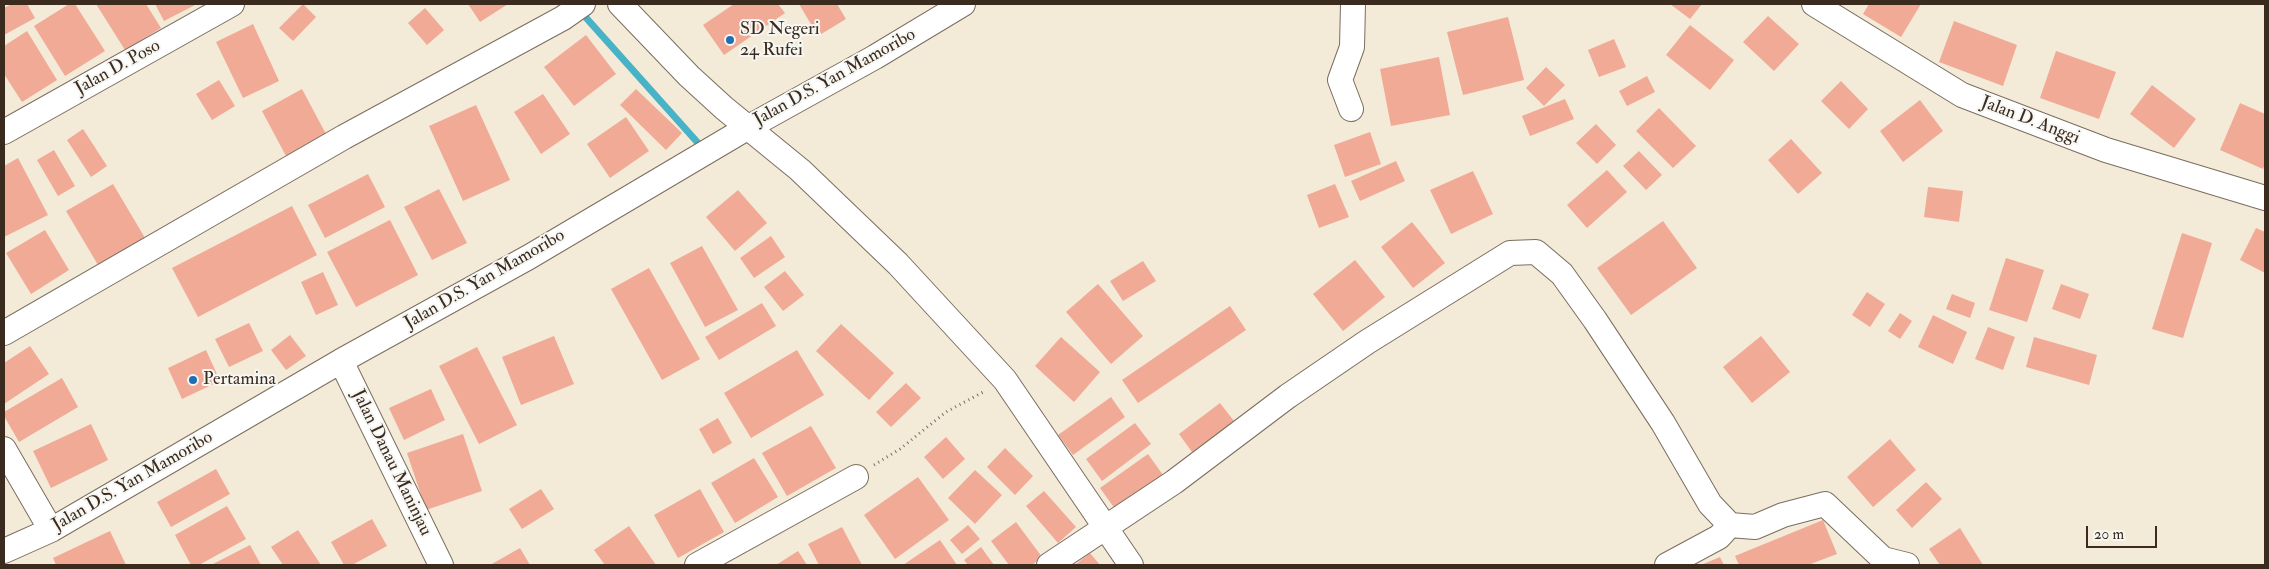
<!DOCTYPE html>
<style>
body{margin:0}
#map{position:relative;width:2269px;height:569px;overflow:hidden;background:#f3ead8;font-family:"IM FELL Double Pica",serif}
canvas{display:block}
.frame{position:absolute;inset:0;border:5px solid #3b2a1e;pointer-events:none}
.scale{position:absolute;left:2086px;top:526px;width:71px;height:22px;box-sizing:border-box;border:2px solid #3b2a1e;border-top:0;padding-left:6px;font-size:15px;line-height:18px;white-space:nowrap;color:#3b2a1e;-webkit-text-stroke:4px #f6f6f2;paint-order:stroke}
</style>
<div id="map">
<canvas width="2269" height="569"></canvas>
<div class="frame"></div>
<div class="scale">20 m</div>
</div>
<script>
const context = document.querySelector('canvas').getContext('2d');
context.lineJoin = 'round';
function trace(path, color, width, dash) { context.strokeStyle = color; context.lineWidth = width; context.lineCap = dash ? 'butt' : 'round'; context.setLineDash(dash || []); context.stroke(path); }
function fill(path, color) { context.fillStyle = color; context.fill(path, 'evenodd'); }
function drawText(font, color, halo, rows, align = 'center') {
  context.font = font + ' "IM FELL Double Pica",serif'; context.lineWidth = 4; context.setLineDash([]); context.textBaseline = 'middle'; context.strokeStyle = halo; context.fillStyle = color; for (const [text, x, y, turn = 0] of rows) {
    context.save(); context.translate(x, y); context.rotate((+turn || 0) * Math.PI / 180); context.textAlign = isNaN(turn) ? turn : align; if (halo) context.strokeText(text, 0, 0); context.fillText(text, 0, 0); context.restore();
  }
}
const stream = new Path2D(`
 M 580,11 L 698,143`);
const building = new Path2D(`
 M 12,4 L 27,4 L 35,18 L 4,35 L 4,8 Z
 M 69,4 L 75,4 L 105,51 L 65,76 L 34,26 Z
 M 96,4 L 146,4 L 161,28 L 125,50 Z
 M 155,4 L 197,4 L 164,21 Z
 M 303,4 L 316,17 L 293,41 L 279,28 Z
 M 468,4 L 508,4 L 480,22 Z
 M 734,4 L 778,4 L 785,13 L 724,55 L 703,25 Z
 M 799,4 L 837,4 L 846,19 L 818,36 Z
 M 1670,4 L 1702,4 L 1690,19 Z
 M 1869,4 L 1921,4 L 1901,37 L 1863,14 Z
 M 425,8 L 444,30 L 427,45 L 408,23 Z
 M 1768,16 L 1799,44 L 1774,71 L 1743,42 Z
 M 1508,17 L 1524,80 L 1463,95 L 1447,32 Z
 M 1954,21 L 2017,45 L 2003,86 L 1939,62 Z
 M 253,24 L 279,81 L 243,98 L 216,42 Z
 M 1690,25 L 1734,60 L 1710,90 L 1666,55 Z
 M 27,31 L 57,80 L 22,102 L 4,74 L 4,46 Z
 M 586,35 L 616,74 L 574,106 L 544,67 Z
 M 1614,39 L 1626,67 L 1599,77 L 1588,50 Z
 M 2056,51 L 2116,72 L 2099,119 L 2040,98 Z
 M 1439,57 L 1450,115 L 1391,126 L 1380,69 Z
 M 1546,67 L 1565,85 L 1544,106 L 1526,88 Z
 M 1647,76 L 1655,92 L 1627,106 L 1619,91 Z
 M 219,80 L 235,106 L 212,120 L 196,94 Z
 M 1841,81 L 1868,109 L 1849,129 L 1821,101 Z
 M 2152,85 L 2196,119 L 2174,148 L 2130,114 Z
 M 302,89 L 326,134 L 286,156 L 262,111 Z
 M 636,89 L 682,133 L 666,150 L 620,105 Z
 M 543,94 L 570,134 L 541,154 L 514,112 Z
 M 1565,99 L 1574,119 L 1530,136 L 1522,116 Z
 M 1920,100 L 1943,131 L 1903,162 L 1880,131 Z
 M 2240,103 L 2265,114 L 2265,164 L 2263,169 L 2220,150 Z
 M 476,105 L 510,180 L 463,201 L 429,126 Z
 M 1659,108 L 1696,146 L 1673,168 L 1636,131 Z
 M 626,117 L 649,151 L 610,178 L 587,144 Z
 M 1596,124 L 1616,145 L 1597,164 L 1576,143 Z
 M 83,129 L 107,166 L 91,177 L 67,140 Z
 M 1370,132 L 1381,164 L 1345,177 L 1334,145 Z
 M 1791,139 L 1822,173 L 1798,194 L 1768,160 Z
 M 54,150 L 75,186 L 58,196 L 37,160 Z
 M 1639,151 L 1662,175 L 1646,190 L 1623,166 Z
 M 18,158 L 48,215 L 4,237 L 4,166 Z
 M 1396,161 L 1405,181 L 1360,201 L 1351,181 Z
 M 1607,170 L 1627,192 L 1587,228 L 1567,205 Z
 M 1473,171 L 1493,214 L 1451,234 L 1430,190 Z
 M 368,174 L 385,207 L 325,238 L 308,205 Z
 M 113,184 L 145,238 L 98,265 L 66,211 Z
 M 1335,184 L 1349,217 L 1319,228 L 1307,195 Z
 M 1928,187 L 1963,191 L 1959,222 L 1924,217 Z
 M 439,189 L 467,243 L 432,260 L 404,207 Z
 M 738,190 L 767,223 L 735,251 L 706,217 Z
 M 292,206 L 317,255 L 198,317 L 172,268 Z
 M 390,220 L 418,275 L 356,307 L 327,252 Z
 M 1663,221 L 1697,268 L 1631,315 L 1597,268 Z
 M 1412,222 L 1445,263 L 1413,288 L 1381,247 Z
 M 2256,228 L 2265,232 L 2265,273 L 2240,260 Z
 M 45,230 L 69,270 L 31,294 L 6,253 Z
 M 2182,233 L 2212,243 L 2183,338 L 2152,329 Z
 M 771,236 L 785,257 L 754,278 L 740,258 Z
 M 702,246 L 738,310 L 705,327 L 670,263 Z
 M 2006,258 L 2044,270 L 2027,322 L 1989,310 Z
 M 1355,260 L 1385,297 L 1343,331 L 1313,294 Z
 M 1143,261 L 1156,281 L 1123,301 L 1110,281 Z
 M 649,268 L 700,359 L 662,380 L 611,289 Z
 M 785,271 L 804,295 L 783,311 L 764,287 Z
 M 323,272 L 338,305 L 316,315 L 301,282 Z
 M 1098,284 L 1143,336 L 1111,364 L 1066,312 Z
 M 2061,284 L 2089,294 L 2080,319 L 2052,309 Z
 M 1867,292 L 1885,304 L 1870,327 L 1852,315 Z
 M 1952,294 L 1975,303 L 1970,318 L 1946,309 Z
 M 762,303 L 776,326 L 719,360 L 705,337 Z
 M 1230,306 L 1246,330 L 1138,403 L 1122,380 Z
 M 1900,313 L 1912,321 L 1900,339 L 1888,331 Z
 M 1933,315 L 1967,332 L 1953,364 L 1918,347 Z
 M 249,323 L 263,351 L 229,367 L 215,339 Z
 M 841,324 L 894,373 L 869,400 L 816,351 Z
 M 1988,327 L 2015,337 L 2003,370 L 1975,359 Z
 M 290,335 L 306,356 L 286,370 L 271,350 Z
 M 554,336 L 574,384 L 521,405 L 502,357 Z
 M 1761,336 L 1790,372 L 1752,403 L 1723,367 Z
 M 1061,337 L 1100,372 L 1074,402 L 1035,366 Z
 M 2034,337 L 2097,355 L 2089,385 L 2026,367 Z
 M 30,346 L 49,374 L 4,404 L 4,363 Z
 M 477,347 L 517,425 L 479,444 L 439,366 Z
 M 206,350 L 220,381 L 182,399 L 168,368 Z
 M 797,350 L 824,395 L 751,438 L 724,393 Z
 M 62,378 L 78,407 L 19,442 L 4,416 L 4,412 Z
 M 906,383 L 921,398 L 891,427 L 876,412 Z
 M 431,389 L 445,420 L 404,440 L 389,408 Z
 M 1111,397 L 1125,417 L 1073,455 L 1058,435 Z
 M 1220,403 L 1234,421 L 1192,452 L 1179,434 Z
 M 718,418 L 732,443 L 713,454 L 699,429 Z
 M 1135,423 L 1151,444 L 1102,481 L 1086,459 Z
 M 91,424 L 108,460 L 51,488 L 33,451 Z
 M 811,426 L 836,468 L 787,496 L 762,453 Z
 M 463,434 L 482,491 L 426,510 L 407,453 Z
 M 946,437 L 965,459 L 943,479 L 924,457 Z
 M 1890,439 L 1916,470 L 1873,507 L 1847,477 Z
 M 1005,448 L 1033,476 L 1015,495 L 987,467 Z
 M 1148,454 L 1168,482 L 1120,516 L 1100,488 Z
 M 754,458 L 778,497 L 735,523 L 711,483 Z
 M 216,469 L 230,494 L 171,527 L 157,502 Z
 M 975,470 L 1002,495 L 975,524 L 948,498 Z
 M 918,477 L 949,520 L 895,559 L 864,515 Z
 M 1926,482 L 1942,499 L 1912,528 L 1896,510 Z
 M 541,489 L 554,509 L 522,529 L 509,509 Z
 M 700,489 L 724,532 L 678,558 L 654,515 Z
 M 1044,491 L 1076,527 L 1058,543 L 1026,506 Z
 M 227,506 L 246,539 L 199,565 L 191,565 L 175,535 Z
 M 372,519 L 387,546 L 352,565 L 344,565 L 331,542 Z
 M 1823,520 L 1837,554 L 1808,565 L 1739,565 L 1735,556 Z
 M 1016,522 L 1042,557 L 1032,565 L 1009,565 L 991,541 Z
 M 968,525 L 980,539 L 962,554 L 950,540 Z
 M 629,526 L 656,565 L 605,565 L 594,550 Z
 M 842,527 L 862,565 L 819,565 L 808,544 Z
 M 1960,528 L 1983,565 L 1940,565 L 1929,549 Z
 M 298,530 L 321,565 L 283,565 L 271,547 Z
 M 110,531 L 126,565 L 56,565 L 53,558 Z
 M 940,540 L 957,565 L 903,565 Z
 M 250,545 L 261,565 L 211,565 Z
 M 981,547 L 994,565 L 968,565 L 964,560 Z
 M 520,548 L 530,565 L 490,565 Z
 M 798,551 L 807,565 L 776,565 Z
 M 1090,553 L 1100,565 L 1075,565 Z
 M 1720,557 L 1724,565 L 1701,565 Z`);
const path = new Path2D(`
 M 874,465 L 900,449 L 946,412 L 985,391`);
const minor = new Path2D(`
 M 620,4 L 689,76 L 724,108 L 800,170 L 898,264 L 1005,380 L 1131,565
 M 1814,4 L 1962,95 L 2106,150 L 2265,198
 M 1351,109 L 1340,80 L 1352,47 L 1353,4
 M 4,132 L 232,4
 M 4,333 L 344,137 L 563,18 L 583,4
 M 341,361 L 441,565
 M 4,449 L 51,530
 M 4,551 L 51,530 L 341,361 L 529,257 L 747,128 L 875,57 L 963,4
 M 697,565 L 856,477
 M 1049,565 L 1174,482 L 1288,396 L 1367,342 L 1510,253 L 1536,252 L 1562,274 L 1595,320 L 1663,423 L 1710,504 L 1730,525 L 1755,527 L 1783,515 L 1825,504 L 1883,559 L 1907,565
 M 1667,565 L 1719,537 L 1730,525`);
const markers = [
 [730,40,5,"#1f6fb2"],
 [193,380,5,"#1f6fb2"]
];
const poiNames = [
 ["SD Negeri",740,30],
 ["24 Rufei",740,51],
 ["Pertamina",203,380]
];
const streetNames = [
 ["Jalan D. Poso",118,68,-29],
 ["Jalan D.S. Yan Mamoribo",835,78,-29],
 ["Jalan D. Anggi",2030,121,21],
 ["Jalan D.S. Yan Mamoribo",485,280,-30],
 ["Jalan Danau Maninjau",391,463,64],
 ["Jalan D.S. Yan Mamoribo",133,482,-30]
];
trace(stream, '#48b2c6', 7);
fill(building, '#f1aa96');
trace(minor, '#7b6d5f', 26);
trace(path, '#7b6d5f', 3, [1, 4]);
trace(minor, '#fff', 24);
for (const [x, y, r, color] of markers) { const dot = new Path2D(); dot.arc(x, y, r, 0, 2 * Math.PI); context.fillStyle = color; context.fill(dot); trace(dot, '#f6f6f2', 2); }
drawText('18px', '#3b2a1e', '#f6f6f2', poiNames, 'left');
drawText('18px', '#3b2a1e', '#f6f6f2', streetNames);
</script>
